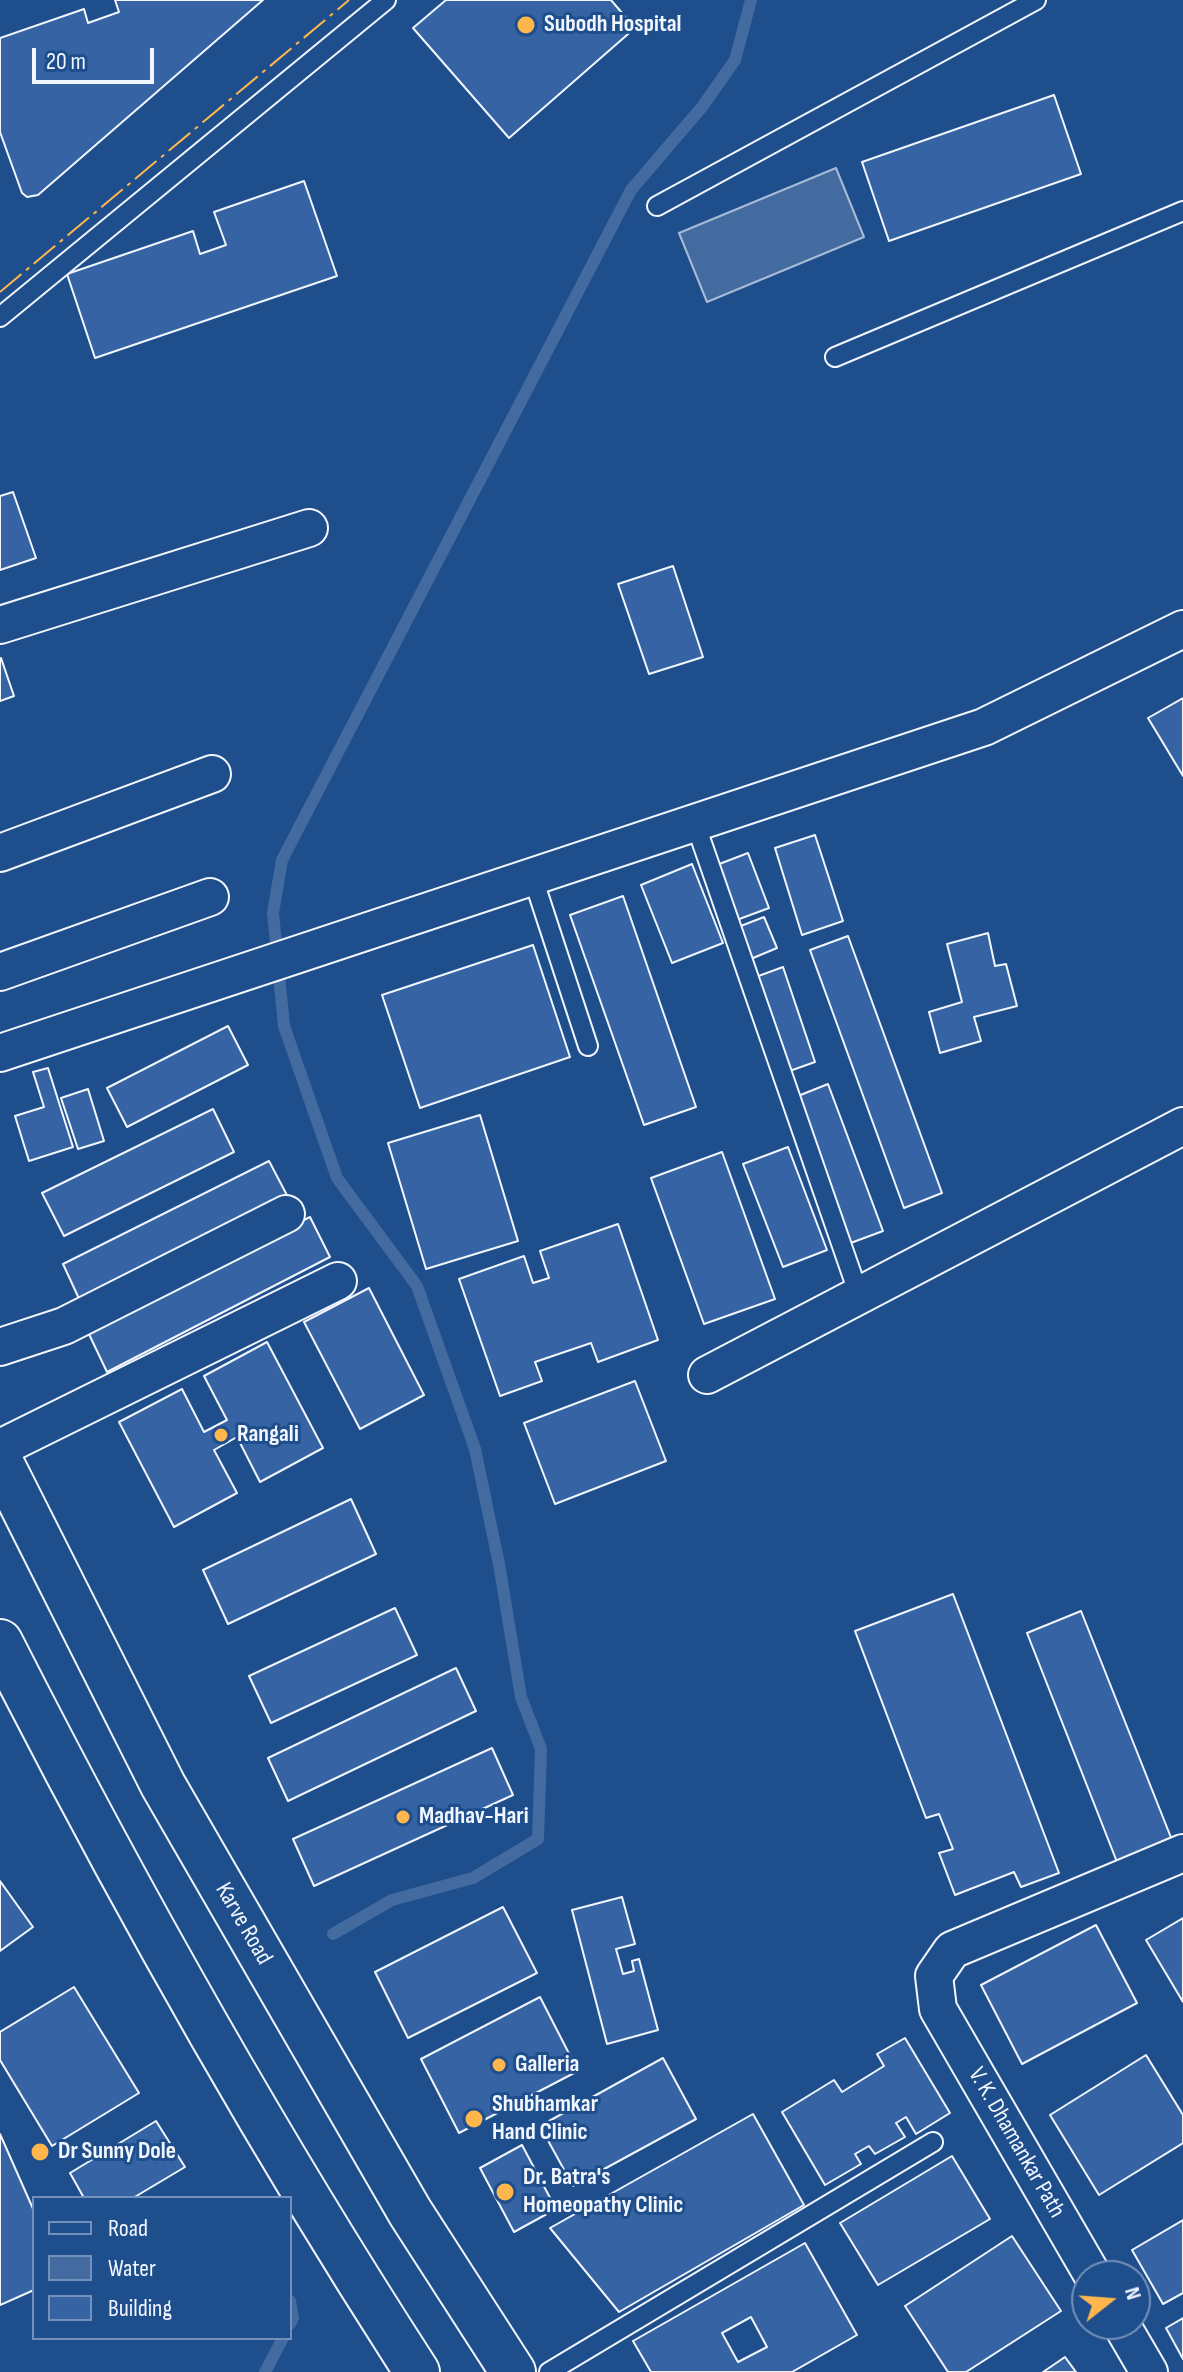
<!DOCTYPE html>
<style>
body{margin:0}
#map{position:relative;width:1183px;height:2372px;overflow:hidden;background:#1f4e8c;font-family:"Sofia Sans Condensed",sans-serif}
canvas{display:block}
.legend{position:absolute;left:32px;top:2196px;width:260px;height:144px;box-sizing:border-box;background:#1f4e8c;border:2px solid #7391ba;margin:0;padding:10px 14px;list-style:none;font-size:24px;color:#f2f6ff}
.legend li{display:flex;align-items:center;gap:16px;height:40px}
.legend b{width:40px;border:2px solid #7391ba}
.north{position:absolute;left:1071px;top:2260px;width:80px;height:80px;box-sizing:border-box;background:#1f4e8c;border:2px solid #7391ba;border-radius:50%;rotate:73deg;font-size:22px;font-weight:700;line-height:32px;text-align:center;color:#f2f6ff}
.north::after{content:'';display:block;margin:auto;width:28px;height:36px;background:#ffb74d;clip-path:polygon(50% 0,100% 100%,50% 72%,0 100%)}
.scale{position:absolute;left:32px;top:48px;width:122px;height:36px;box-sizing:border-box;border:4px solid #f2f6ff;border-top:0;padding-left:10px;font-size:24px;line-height:28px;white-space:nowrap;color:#f2f6ff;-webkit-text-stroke:6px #1f4e8c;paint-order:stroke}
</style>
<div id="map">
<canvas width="1183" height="2372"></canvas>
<ul class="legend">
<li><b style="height:10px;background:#1f4e8c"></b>Road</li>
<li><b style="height:22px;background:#446ba0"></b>Water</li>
<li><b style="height:22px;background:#3563a3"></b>Building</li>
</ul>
<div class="north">N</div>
<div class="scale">20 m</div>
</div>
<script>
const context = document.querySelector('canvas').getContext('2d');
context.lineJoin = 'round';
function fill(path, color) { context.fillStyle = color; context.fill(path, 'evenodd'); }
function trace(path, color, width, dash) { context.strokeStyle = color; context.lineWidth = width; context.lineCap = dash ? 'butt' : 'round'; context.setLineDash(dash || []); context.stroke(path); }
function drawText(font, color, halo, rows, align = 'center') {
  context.font = font + ' "Sofia Sans Condensed",sans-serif'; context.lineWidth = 6; context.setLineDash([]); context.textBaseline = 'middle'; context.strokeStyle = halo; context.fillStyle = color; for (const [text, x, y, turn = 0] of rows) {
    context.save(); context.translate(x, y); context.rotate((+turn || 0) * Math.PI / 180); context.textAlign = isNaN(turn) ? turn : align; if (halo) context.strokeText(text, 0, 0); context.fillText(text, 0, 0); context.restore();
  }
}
const water = new Path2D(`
 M 836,168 L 864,237 L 707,302 L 679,233 Z`);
const stream = new Path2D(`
 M 333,1934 L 392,1900 L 473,1878 L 538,1839 L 541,1749 L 521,1697 L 499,1564 L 475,1449 L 417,1286 L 337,1178 L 284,1026 L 273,913 L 282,860 L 631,190 L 702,107 L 735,60 L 751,0
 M 290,2301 L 293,2318 L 290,2324
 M 265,2372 L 283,2338`);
const building = new Path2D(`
 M 115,0 L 263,0 L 38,195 L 27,197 L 22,193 L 0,132 L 0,38 L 84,9 L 88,23 L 119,12 Z
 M 446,0 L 611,0 L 635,28 L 509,138 L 413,28 Z
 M 1054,95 L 1081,174 L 889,241 L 862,162 Z
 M 304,181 L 337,276 L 95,358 L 67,274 L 193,231 L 200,254 L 226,245 L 214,212 Z
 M 13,492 L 36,558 L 0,570 L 0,496 Z
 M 673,566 L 703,657 L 649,674 L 618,584 Z
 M 1,658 L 14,696 L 0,701 L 0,659 Z
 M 1183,698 L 1183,776 L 1148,718 Z
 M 815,835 L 843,921 L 802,935 L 775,848 Z
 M 748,853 L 769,908 L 734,921 L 714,866 Z
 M 692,864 L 723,943 L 672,963 L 641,885 Z
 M 623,896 L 696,1107 L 644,1125 L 570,915 Z
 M 764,917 L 777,948 L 746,961 L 733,929 Z
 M 988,933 L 995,966 L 1006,964 L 1017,1006 L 974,1017 L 981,1041 L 940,1053 L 929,1012 L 962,1002 L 947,944 Z
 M 848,936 L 942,1193 L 904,1208 L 810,950 Z
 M 533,945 L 570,1057 L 420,1108 L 382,995 Z
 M 783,967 L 815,1062 L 784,1073 L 753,978 Z
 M 228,1026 L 248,1065 L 127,1127 L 107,1088 Z
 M 48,1068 L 73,1147 L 29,1161 L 15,1116 L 44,1107 L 33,1072 Z
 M 828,1084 L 883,1231 L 848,1244 L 793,1098 Z
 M 88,1089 L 104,1141 L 78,1149 L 61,1098 Z
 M 213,1109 L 234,1152 L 64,1236 L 42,1193 Z
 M 480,1115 L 518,1241 L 426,1269 L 388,1143 Z
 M 788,1147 L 827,1250 L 783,1267 L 743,1164 Z
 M 722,1152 L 775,1299 L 704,1324 L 651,1178 Z
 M 269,1161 L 289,1199 L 81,1303 L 63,1264 Z
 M 310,1217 L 330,1257 L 107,1372 L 87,1330 Z
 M 618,1224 L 658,1340 L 598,1362 L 591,1343 L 535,1362 L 542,1381 L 500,1396 L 459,1279 L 524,1256 L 533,1283 L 549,1278 L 540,1251 Z
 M 369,1288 L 424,1395 L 360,1429 L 304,1322 Z
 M 267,1342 L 323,1448 L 260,1482 L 237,1437 L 214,1450 L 237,1493 L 174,1527 L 119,1422 L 182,1389 L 204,1432 L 227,1420 L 204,1376 Z
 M 635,1381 L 666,1461 L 555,1504 L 524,1423 Z
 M 351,1499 L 376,1554 L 228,1624 L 203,1570 Z
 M 953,1594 L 1059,1873 L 1021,1887 L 1014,1872 L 955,1895 L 939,1853 L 953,1849 L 939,1814 L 926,1818 L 855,1631 Z
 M 395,1608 L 417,1655 L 271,1723 L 249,1676 Z
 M 1081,1611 L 1172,1840 L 1117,1862 L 1027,1633 Z
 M 456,1668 L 476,1711 L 288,1801 L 268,1758 Z
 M 492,1748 L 513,1795 L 314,1886 L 293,1839 Z
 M 0,1881 L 33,1927 L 0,1951 Z
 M 622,1897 L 635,1944 L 616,1949 L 623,1974 L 634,1971 L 632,1961 L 639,1959 L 658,2030 L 607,2044 L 572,1910 Z
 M 503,1907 L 537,1973 L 408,2038 L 375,1972 Z
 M 1183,1918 L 1183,2002 L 1146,1940 Z
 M 1096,1925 L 1137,2003 L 1022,2064 L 981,1985 Z
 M 74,1987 L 139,2093 L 52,2146 L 0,2060 L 0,2032 Z
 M 540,1997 L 578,2071 L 459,2133 L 421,2059 Z
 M 905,2038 L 950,2113 L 916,2134 L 906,2117 L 896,2123 L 905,2137 L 875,2154 L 869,2146 L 855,2154 L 861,2164 L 825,2185 L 782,2112 L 834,2080 L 842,2092 L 884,2066 L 877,2054 Z
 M 1146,2055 L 1183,2115 L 1183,2143 L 1099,2195 L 1050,2115 Z
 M 663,2058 L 696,2119 L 573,2186 L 540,2126 Z
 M 753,2114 L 804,2205 L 619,2312 L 550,2228 Z
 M 156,2121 L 185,2167 L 133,2198 L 84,2198 L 70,2173 Z
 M 0,2134 L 34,2211 L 34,2290 L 0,2305 Z
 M 522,2145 L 556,2209 L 514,2232 L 480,2168 Z
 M 952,2156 L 990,2219 L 878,2285 L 840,2223 Z
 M 1183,2220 L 1183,2293 L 1163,2304 L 1132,2250 Z
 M 1012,2236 L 1061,2311 L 966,2372 L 948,2372 L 905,2306 Z
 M 805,2243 L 857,2335 L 792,2372 L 651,2372 L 633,2341 ZM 751,2317 L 767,2347 L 738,2362 L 722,2333 Z
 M 1183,2318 L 1183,2359 L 1166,2328 Z
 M 1065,2357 L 1076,2372 L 1043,2372 Z`);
const service = new Path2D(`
 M 657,206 L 1036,0
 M 0,317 L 386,0
 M 835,357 L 1183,211
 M 694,820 L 859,1295
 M 532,875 L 588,1046
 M 549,2372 L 933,2142`);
const minor = new Path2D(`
 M 0,625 L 309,528
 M 0,853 L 212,774
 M 0,972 L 210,897
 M 0,1053 L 984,727 L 1183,629
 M 0,1347 L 64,1326 L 286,1214
 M 707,1375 L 1183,1126
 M 0,1448 L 338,1281
 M 1093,2276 L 938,2009 L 934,1976 L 952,1950 L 1183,1853
 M 1121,2324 L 1149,2372`);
const primary = new Path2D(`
 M 0,1461 L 163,1785 L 410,2212 L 513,2372
 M 0,1642 C 127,1892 265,2137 417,2372`);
const power = new Path2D(`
 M 0,292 L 349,0`);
const markers = [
 [526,25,10,"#ffb74d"],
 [221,1435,8,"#ffb74d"],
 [403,1817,8,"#ffb74d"],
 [499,2065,8,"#ffb74d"],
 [474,2119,10,"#ffb74d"],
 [40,2152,10,"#ffb74d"],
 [505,2192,10,"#ffb74d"]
];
const poiNames = [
 ["Subodh Hospital",544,25],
 ["Rangali",237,1435],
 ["Madhav-Hari",419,1817],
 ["Galleria",515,2065],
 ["Shubhamkar",492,2105],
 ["Hand Clinic",492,2133],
 ["Dr Sunny Dole",58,2152],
 ["Dr. Batra's",523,2178],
 ["Homeopathy Clinic",523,2206]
];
const streetNames = [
 ["Karve Road",243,1924,60],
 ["V. K. Dhamankar Path",1016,2143,60]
];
fill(water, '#446ba0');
trace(water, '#a8bbd7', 2);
trace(stream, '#446ba0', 12);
fill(building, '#3563a3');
trace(building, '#f2f6ff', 2);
trace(service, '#f2f6ff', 22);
trace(minor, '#f2f6ff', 40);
trace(primary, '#f2f6ff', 48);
trace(service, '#1f4e8c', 18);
trace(minor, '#1f4e8c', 36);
trace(primary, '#1f4e8c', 44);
trace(power, '#ffb74d', 2, [28, 6, 4, 6]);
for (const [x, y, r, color] of markers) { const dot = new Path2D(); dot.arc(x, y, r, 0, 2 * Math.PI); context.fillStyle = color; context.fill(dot); trace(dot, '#1f4e8c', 3); }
drawText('bold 24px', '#f2f6ff', '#1f4e8c', poiNames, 'left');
drawText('24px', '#f2f6ff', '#1f4e8c', streetNames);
</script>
